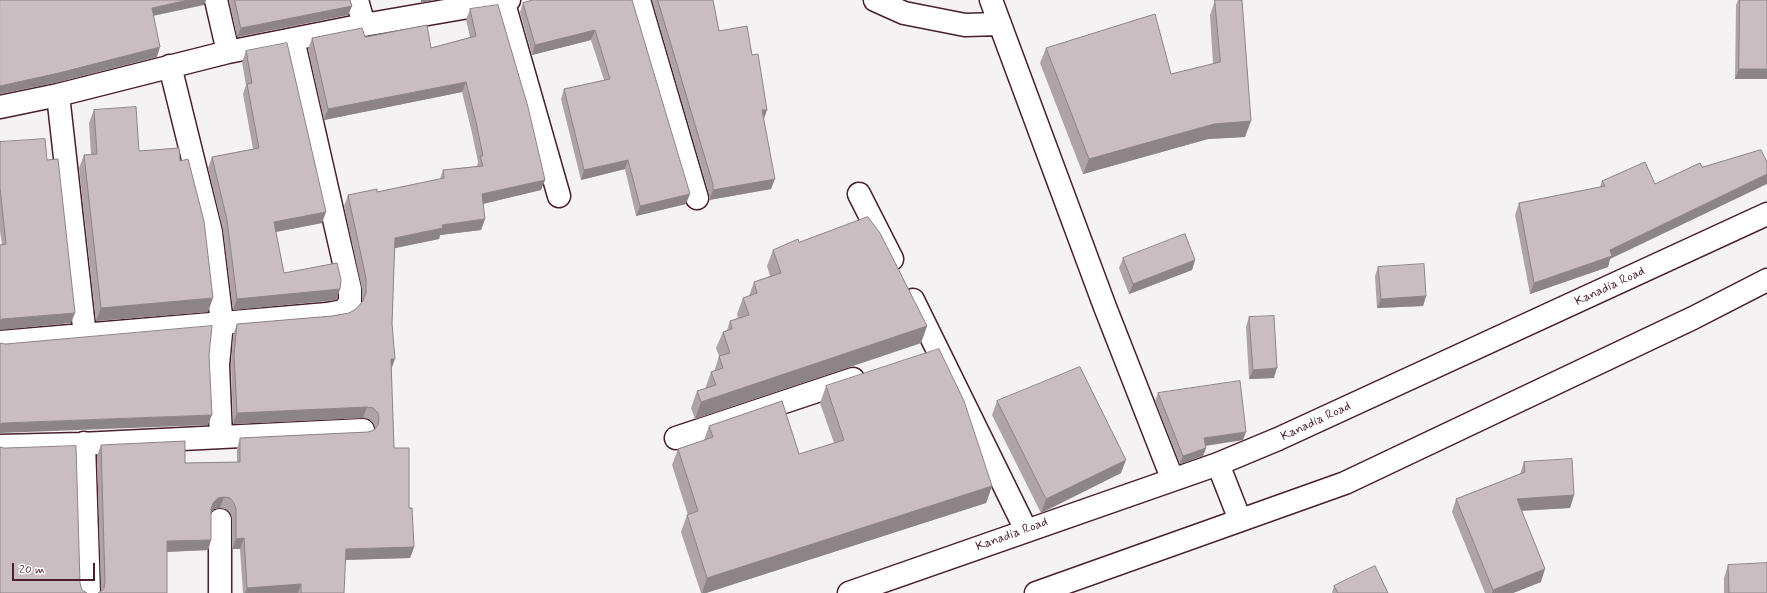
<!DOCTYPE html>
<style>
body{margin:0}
#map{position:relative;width:1767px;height:593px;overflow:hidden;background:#f4f2f2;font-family:Mynerve,sans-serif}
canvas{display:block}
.scale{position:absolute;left:12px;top:563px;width:83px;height:18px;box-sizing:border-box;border:2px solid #4a1f2b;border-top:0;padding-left:5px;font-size:12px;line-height:14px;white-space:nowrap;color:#4a1f2b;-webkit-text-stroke:3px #fff;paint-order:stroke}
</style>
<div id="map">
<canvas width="1767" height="593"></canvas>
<div class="scale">20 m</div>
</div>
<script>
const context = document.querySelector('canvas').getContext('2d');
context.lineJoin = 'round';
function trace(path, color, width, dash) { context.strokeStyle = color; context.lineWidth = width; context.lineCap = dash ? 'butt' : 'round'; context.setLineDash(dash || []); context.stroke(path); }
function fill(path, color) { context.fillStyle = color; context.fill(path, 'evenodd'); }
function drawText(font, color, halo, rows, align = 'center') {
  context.font = font + ' Mynerve,sans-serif'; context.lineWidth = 3; context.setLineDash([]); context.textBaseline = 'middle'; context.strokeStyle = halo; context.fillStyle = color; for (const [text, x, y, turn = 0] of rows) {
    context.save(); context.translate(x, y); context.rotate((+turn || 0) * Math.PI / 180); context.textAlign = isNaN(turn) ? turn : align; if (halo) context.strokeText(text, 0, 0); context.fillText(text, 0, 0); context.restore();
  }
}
const street = new Path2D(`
 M 216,0 L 228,52 L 364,25 L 509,0
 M 357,0 L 364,25
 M 503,0 L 559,196
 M 639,0 L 697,198
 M 875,0 L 904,13 L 965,25 L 1000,24
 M 991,0 L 1105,307 L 1172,478
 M 170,66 L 211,232 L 222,323 L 218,365 L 221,437
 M 58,95 L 85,336
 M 0,107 L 58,95 L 228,52
 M 859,194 L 892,259
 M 913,300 L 1026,530
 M 0,342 L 327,314 L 343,311 L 350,303 L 350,289 L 293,39
 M 676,438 L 853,379
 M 84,443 L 89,593
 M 0,446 L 81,444 L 363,430
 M 220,593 L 220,520`);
const secondary = new Path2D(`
 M 1218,464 L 1240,520
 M 849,593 L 1218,464 L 1278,439 L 1767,214
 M 1036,593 L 1345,483 L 1693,318 L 1767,280`);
const wall = new Path2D(`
 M 229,0 L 350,0 L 352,6 L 348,15 L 237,37 Z
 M 632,0 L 686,204 L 636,216 L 625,169 L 581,180 L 561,99 L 564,89 L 604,80 L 591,40 L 532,55 L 520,12 L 523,3 Z
 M 652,0 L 713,0 L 719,31 L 764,119 L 771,189 L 709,200 L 709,194 Z
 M 1215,0 L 1245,137 L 1208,139 L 1083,174 L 1040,63 L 1046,48 L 1171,74 L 1213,64 L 1210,15 Z
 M 1738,0 L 1767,0 L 1767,79 L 1735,79 L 1736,5 Z
 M 470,9 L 545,180 L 541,190 L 483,204 L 485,219 L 481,230 L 440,235 L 439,239 L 394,248 L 391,368 L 394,448 L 409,508 L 414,547 L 410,558 L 345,560 L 344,593 L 243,593 L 240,549 L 232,549 L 232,520 L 231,513 L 226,509 L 220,508 L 214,509 L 211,512 L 211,540 L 208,550 L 167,552 L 101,590 L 97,456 L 101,445 L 185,463 L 237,462 L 237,449 L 240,438 L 368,432 L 374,430 L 375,428 L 374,424 L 369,419 L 363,418 L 233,424 L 231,365 L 233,335 L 237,324 L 332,316 L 349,313 L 356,309 L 362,302 L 362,289 L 344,206 L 348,195 L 377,192 L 440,179 L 443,170 L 477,166 L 478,162 L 472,133 L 462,92 L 324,120 L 308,49 L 312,38 L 365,37 L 431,48 L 470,37 L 466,20 Z
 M 246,51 L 322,223 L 276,232 L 284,273 L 340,289 L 336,300 L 233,310 L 223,230 L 208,168 L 212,157 L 253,149 L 243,94 L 246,85 L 242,62 Z
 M 94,110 L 139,151 L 180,161 L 208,312 L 96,321 L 79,168 L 84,155 L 91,154 L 89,123 Z
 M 0,142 L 47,160 L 71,323 L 2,245 L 0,231 Z
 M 1702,167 L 1610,259 L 1608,267 L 1530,294 L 1515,215 L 1519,203 L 1600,187 L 1602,181 L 1655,184 Z
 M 799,242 L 927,326 L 921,343 L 695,419 L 691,408 L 697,391 L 705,389 L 711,372 L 714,372 L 719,356 L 716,348 L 723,332 L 727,330 L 730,321 L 738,318 L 737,314 L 743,298 L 749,296 L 754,282 L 770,276 L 767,266 L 773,250 Z
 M 1123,258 L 1195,260 L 1192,270 L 1129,294 L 1119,268 Z
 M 1378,267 L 1426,296 L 1423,306 L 1377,308 L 1375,276 Z
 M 1249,317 L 1274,378 L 1249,379 L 1246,327 Z
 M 826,386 L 992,486 L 986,503 L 706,593 L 701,593 L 681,532 L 687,515 L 688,515 L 672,465 L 678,449 L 704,440 L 709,426 L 799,454 L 834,443 L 820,403 Z
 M 1158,393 L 1243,440 L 1206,446 L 1206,448 L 1203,456 L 1180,464 L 1155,401 Z
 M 997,401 L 1121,473 L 1041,513 L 992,415 Z
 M 1524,462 L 1574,495 L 1570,508 L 1522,511 L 1541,582 L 1513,593 L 1485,593 L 1452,512 L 1456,499 L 1520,474 Z
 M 1728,565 L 1767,593 L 1724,593 L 1724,578 Z
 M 1334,586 L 1388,593 L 1332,593 Z`);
const shadedWall = new Path2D(`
 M 188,0 L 206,0 L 204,5 L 148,17 L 152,8 Z
 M 421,0 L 435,0 L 421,3 Z
 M 352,6 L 348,15 L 237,37 L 241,28 Z
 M 595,30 L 591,40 L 532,55 L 535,45 Z
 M 160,47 L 157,57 L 55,83 L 0,94 L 0,86 Z
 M 1739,69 L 1767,69 L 1767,79 L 1735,79 Z
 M 466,82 L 462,92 L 324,120 L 328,109 Z
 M 762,110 L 767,110 L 764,119 Z
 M 1251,121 L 1245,137 L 1208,139 L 1083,174 L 1089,159 L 1214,124 Z
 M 628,160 L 625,169 L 581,180 L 584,170 Z
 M 1767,174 L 1767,184 L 1610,259 L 1608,267 L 1530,294 L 1534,283 L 1610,250 Z
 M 775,179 L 771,189 L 709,200 L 713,190 Z
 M 545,180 L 541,190 L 478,205 L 482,194 Z
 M 690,194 L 686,204 L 636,216 L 640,206 Z
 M 326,212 L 322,223 L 270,233 L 274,222 Z
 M 485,219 L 481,230 L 440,235 L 439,239 L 391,249 L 395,238 L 442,225 Z
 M 1195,260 L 1192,270 L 1129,294 L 1133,284 Z
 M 340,289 L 336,300 L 233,310 L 237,299 Z
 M 1426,296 L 1423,306 L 1377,308 L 1381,299 Z
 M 213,298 L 208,312 L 96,321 L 101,308 Z
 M 75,313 L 71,323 L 0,330 L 0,320 L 2,319 Z
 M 927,326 L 921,343 L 695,419 L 701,402 Z
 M 391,359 L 395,359 L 391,370 Z
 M 1277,368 L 1274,378 L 1249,379 L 1253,370 Z
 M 367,407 L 363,418 L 233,424 L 237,413 Z
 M 212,415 L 208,425 L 0,433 L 0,424 L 3,423 Z
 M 1246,432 L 1243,440 L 1201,446 L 1204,438 Z
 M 1206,448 L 1203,456 L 1180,464 L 1183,456 Z
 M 1126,460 L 1121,473 L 1041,513 L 1046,499 Z
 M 992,486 L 986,503 L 706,593 L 702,593 L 707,578 Z
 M 1574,495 L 1570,508 L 1512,511 L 1517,499 Z
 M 224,497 L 220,508 L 214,509 L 209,514 L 213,503 L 218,498 Z
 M 244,538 L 240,549 L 232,549 L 236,539 Z
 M 211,540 L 208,550 L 163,552 L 167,541 Z
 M 414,547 L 410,558 L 342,560 L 346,549 Z
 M 1545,569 L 1541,582 L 1513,593 L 1492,593 L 1493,590 Z
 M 301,584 L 298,593 L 245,593 L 247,588 Z`);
const building = new Path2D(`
 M 0,0 L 188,0 L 152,8 L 160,47 L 59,73 L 0,86 Z
 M 235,0 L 350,0 L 352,6 L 241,28 Z
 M 533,0 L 632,0 L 690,194 L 640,206 L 628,160 L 584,170 L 564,89 L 610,79 L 595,30 L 535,45 L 523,3 Z
 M 658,0 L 713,0 L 719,31 L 747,26 L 752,55 L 758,54 L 767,110 L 762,110 L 775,179 L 713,190 L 713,185 Z
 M 1215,0 L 1242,0 L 1251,121 L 1214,124 L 1089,159 L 1046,48 L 1155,14 L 1171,74 L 1220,62 Z
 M 1740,0 L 1767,0 L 1767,69 L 1739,69 Z
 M 498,5 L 528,107 L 545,180 L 482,194 L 485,219 L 442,225 L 443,228 L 395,238 L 392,324 L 395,359 L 391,359 L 394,448 L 409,448 L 409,508 L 412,508 L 414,547 L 346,549 L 344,593 L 301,593 L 301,584 L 247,588 L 244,538 L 236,539 L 236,509 L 234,503 L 230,498 L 224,497 L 218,498 L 213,503 L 211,509 L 211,540 L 167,541 L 167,593 L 98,593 L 104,589 L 105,582 L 101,445 L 185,441 L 185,463 L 240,462 L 240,438 L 368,432 L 374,430 L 378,425 L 379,419 L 378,413 L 373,408 L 367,407 L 237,413 L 234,355 L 237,324 L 332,316 L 349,313 L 356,309 L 363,301 L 366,293 L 366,278 L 348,195 L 377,189 L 377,192 L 444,178 L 443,170 L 483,166 L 480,156 L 483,156 L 476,122 L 466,82 L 328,109 L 312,38 L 362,28 L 365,37 L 371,36 L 427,25 L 431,48 L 476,36 L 470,9 Z
 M 287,43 L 326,212 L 274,222 L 284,273 L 337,263 L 341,280 L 340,289 L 237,299 L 227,220 L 212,157 L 259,148 L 247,84 L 252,83 L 246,51 Z
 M 136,107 L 139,151 L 179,148 L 180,161 L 188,159 L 204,221 L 213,298 L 101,308 L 84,155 L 97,154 L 94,110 Z
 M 45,139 L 47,160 L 58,159 L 75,313 L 2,319 L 0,320 L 0,245 L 6,244 L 0,188 L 0,142 Z
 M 1761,150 L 1767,162 L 1767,174 L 1610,250 L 1612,256 L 1534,283 L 1519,203 L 1605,186 L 1602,181 L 1645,162 L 1655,184 L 1700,163 L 1702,167 Z
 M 868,217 L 880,233 L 927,326 L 701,402 L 697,391 L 716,385 L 711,372 L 723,368 L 719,356 L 730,353 L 723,332 L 732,329 L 730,321 L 749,315 L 743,298 L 757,293 L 754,282 L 781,273 L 773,250 L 798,239 L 799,242 Z
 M 1185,234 L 1195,260 L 1133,284 L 1123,258 Z
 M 1424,264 L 1426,296 L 1381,299 L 1378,267 Z
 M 1274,316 L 1277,368 L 1253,370 L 1249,317 Z
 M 212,326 L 209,355 L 212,415 L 3,423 L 0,424 L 0,343 L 5,344 Z
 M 939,349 L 964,401 L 992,486 L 707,578 L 687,515 L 698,511 L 678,449 L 713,437 L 709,426 L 782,401 L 799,454 L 844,440 L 826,386 Z
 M 1080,367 L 1126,460 L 1046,499 L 997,401 Z
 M 1240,381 L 1246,432 L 1204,438 L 1206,448 L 1183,456 L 1158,393 Z
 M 76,446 L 80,583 L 82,590 L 87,593 L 0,593 L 0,447 L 4,448 Z
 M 1572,459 L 1574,495 L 1517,499 L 1545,569 L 1493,590 L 1456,499 L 1525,472 L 1524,462 Z
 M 1767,563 L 1767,593 L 1729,593 L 1728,565 Z
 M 1375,566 L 1388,593 L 1338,593 L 1334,586 Z`);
const streetNames = [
 ["Kanadia Road",1610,287,-25],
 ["Kanadia Road",1316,422,-25],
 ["Kanadia Road",1012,535,-20]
];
trace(street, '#4a1f2b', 25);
trace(secondary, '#4a1f2b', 25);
trace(street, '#fff', 22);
trace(secondary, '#fff', 22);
fill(wall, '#aea3a6');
fill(shadedWall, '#8d8487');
fill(building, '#cabdc1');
trace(building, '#8d8487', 1);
drawText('13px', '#4a1f2b', '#fff', streetNames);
</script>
